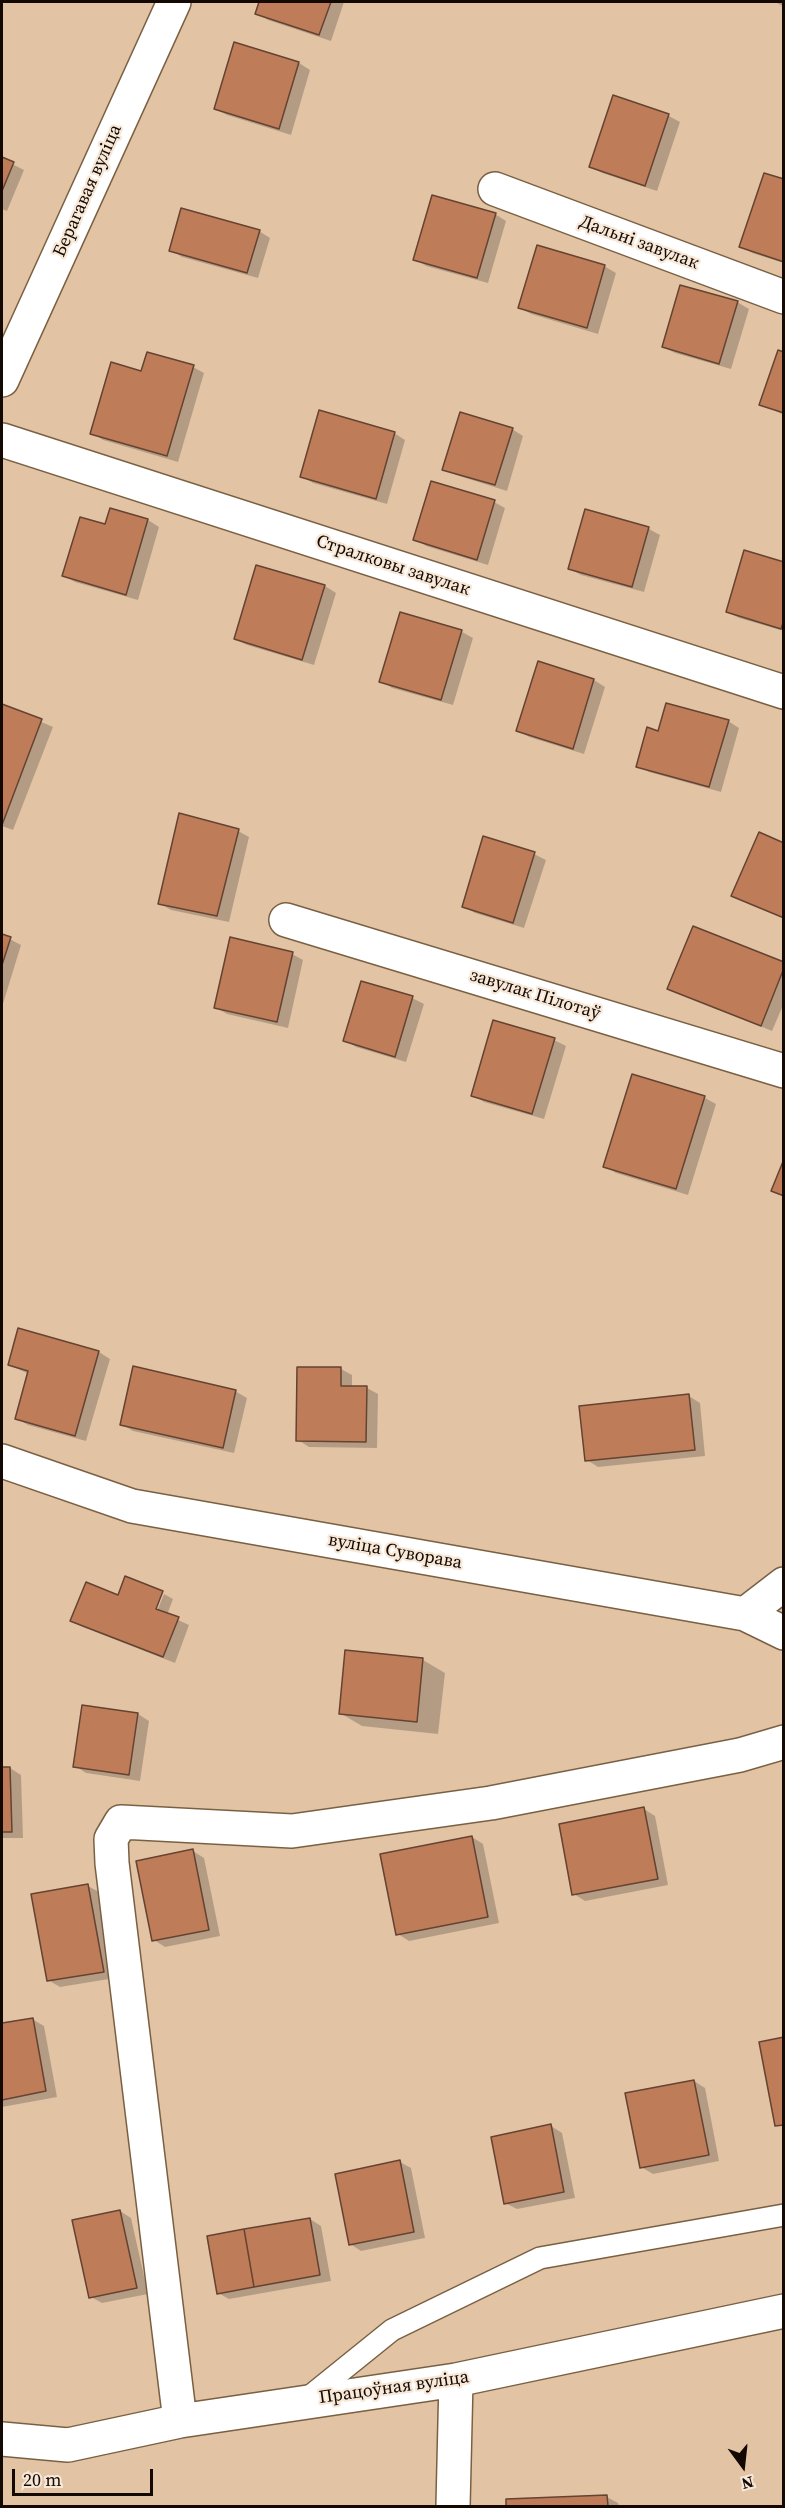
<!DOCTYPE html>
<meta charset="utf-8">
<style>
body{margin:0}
#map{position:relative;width:785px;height:2508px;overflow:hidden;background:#e2c4a5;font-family:"Source Serif 4",serif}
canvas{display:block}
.frame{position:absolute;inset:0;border:3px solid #130902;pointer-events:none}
.north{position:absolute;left:713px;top:2436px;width:60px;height:60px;-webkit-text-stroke:4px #f7e8d8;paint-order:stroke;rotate:165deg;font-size:16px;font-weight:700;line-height:24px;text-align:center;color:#130902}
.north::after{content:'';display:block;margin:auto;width:21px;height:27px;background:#130902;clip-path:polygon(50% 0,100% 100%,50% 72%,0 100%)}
.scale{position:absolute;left:12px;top:2469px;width:141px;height:27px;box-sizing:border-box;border:3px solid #130902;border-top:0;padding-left:8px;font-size:18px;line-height:21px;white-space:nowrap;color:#130902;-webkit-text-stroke:4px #f7e8d8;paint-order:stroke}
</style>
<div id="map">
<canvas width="785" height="2508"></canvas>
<div class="frame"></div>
<div class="north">N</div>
<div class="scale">20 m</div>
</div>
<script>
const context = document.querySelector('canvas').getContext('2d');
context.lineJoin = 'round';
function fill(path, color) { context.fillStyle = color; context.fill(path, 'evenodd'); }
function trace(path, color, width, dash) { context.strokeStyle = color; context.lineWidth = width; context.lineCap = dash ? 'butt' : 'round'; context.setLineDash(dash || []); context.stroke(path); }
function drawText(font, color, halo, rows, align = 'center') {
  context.font = font + ' "Source Serif 4",serif'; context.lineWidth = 4.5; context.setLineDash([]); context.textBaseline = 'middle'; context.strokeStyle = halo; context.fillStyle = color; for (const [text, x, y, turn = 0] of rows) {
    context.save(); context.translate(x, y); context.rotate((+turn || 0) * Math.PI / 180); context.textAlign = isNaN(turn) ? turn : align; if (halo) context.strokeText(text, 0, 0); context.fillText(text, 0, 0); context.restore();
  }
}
const shadow = new Path2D(`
 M 260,2 L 344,2 L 331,41 L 268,20 L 256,13 Z
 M 777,2 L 784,2 L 784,7 L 777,3 Z
 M 235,44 L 299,63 L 310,70 L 291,135 L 227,115 L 215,109 Z
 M 614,97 L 669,116 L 680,122 L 657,191 L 602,173 L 590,166 Z
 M 2,159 L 24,170 L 7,211 L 2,209 Z
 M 784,181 L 784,263 L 752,253 L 741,246 Z
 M 495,214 L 506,221 L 488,283 L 426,266 L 415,259 Z
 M 259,231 L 270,238 L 258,278 L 182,257 L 171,250 Z
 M 604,266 L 616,273 L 598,334 L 531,314 L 520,308 Z
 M 737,302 L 749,309 L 731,369 L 675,353 L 663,347 Z
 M 784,354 L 784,415 L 761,404 Z
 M 193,367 L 204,373 L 178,462 L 103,440 L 92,433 L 142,373 Z
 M 512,429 L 523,436 L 507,491 L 456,475 L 444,469 Z
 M 394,433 L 405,440 L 387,504 L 313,483 L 301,476 Z
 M 494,502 L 505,508 L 488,565 L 426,546 L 415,539 Z
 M 111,510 L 148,520 L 159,527 L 138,600 L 75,582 L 64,576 L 106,526 Z
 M 586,510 L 649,529 L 660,535 L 644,592 L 581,575 L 570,569 Z
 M 784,563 L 784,631 L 739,618 L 727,612 Z
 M 325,586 L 336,593 L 314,665 L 247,645 L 235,639 Z
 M 401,614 L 462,632 L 473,638 L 453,705 L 392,688 L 381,681 Z
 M 594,680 L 605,687 L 584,754 L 529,737 L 518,731 Z
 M 2,705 L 53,727 L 13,830 L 2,826 Z
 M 728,721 L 739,728 L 721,792 L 649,772 L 638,766 L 659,733 Z
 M 238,831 L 249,837 L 229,922 L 171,910 L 159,903 Z
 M 534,854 L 546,860 L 524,928 L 475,913 L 463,906 Z
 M 2,935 L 21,945 L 2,1007 Z
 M 292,954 L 303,960 L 288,1028 L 227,1014 L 216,1008 Z
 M 784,963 L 784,1003 L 772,1031 L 669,989 Z
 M 362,983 L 412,998 L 424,1004 L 406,1062 L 356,1047 L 345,1040 Z
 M 554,1040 L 566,1046 L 544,1119 L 484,1102 L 472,1095 Z
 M 633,1076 L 705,1098 L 716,1104 L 688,1195 L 616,1173 L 605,1166 Z
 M 99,1352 L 110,1359 L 86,1441 L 28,1425 L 16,1418 L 29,1374 L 9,1365 Z
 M 341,1369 L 352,1375 L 352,1388 L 367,1388 L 378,1394 L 377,1448 L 309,1447 L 298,1440 Z
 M 235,1391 L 247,1398 L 234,1453 L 133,1431 L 121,1424 Z
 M 689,1396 L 700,1403 L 705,1456 L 598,1467 L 587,1460 Z
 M 164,1594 L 173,1599 L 167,1615 L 189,1625 L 175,1663 L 83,1627 L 72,1621 L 118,1597 L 155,1616 Z
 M 423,1660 L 445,1673 L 438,1734 L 362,1726 L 340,1713 Z
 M 138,1714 L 149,1721 L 140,1781 L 86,1773 L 75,1766 Z
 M 2,1768 L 10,1768 L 21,1775 L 23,1838 L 2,1838 Z
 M 644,1809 L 655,1816 L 668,1885 L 585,1901 L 574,1894 Z
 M 472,1837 L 483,1844 L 499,1923 L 409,1941 L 398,1934 Z
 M 193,1851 L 204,1858 L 220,1936 L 165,1947 L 154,1940 Z
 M 88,1886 L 99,1892 L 115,1978 L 60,1987 L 48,1980 Z
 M 32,2019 L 44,2026 L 57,2097 L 2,2107 L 2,2025 Z
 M 694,2081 L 705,2088 L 719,2161 L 653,2174 L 641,2167 Z
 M 551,2126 L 562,2133 L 575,2198 L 517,2209 L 505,2203 Z
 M 400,2162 L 411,2168 L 425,2238 L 361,2251 L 350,2244 Z
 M 120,2211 L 131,2218 L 148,2294 L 102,2303 L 91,2297 Z
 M 310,2219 L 321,2226 L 331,2281 L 229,2299 L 218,2293 Z
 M 607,2497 L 618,2503 L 619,2506 L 508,2506 L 508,2500 Z`);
const building = new Path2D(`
 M 259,2 L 331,2 L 319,35 L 255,14 Z
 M 234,42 L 299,62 L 279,129 L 214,109 Z
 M 613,95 L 669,114 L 645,186 L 589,167 Z
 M 2,157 L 14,162 L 2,191 Z
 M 764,173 L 784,179 L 784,262 L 739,247 Z
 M 432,195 L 496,213 L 477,278 L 413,260 Z
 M 181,208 L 260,230 L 247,273 L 169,251 Z
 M 537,245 L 605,265 L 587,328 L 518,308 Z
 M 680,285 L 738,301 L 719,364 L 662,347 Z
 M 778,350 L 784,352 L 784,413 L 759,405 Z
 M 147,352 L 194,365 L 167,456 L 90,434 L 111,362 L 141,371 Z
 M 319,410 L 395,432 L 376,499 L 300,477 Z
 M 460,412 L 513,428 L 495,485 L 442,470 Z
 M 431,481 L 495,500 L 477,560 L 413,540 Z
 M 110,508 L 148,519 L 126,595 L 62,576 L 80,517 L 105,524 Z
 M 585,509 L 649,527 L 632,587 L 568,569 Z
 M 744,550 L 784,562 L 784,620 L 781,629 L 726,612 Z
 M 256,565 L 325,585 L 302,660 L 234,639 Z
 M 400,612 L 462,630 L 441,700 L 379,682 Z
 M 538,661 L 594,679 L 573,749 L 516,731 Z
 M 666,703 L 729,720 L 709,787 L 636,767 L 647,727 L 658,731 Z
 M 2,704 L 42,719 L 2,825 Z
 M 179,813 L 239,829 L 217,916 L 158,904 Z
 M 759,832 L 784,843 L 784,918 L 731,896 Z
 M 483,836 L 535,852 L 513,923 L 462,907 Z
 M 693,926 L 784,962 L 784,968 L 761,1026 L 667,989 Z
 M 2,934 L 11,937 L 2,965 Z
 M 230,937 L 293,952 L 277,1022 L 214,1008 Z
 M 361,981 L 413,996 L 395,1057 L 343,1041 Z
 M 493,1020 L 555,1038 L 532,1114 L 471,1096 Z
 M 632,1074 L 705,1096 L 676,1189 L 603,1167 Z
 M 784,1159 L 784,1196 L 771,1191 Z
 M 18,1328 L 99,1351 L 75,1436 L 15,1419 L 28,1371 L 8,1365 Z
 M 133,1366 L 236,1390 L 223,1448 L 120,1425 Z
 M 297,1367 L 341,1367 L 341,1386 L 367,1386 L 366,1442 L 296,1441 Z
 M 689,1394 L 695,1450 L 585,1461 L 579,1406 Z
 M 125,1576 L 163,1591 L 156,1609 L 179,1617 L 163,1657 L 70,1621 L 86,1582 L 118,1595 Z
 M 345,1650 L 423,1658 L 417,1722 L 339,1714 Z
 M 82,1705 L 138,1713 L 129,1775 L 73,1767 Z
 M 2,1767 L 10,1767 L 12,1832 L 2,1832 Z
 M 644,1807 L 658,1879 L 572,1895 L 559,1824 Z
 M 472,1836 L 488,1917 L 396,1935 L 380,1854 Z
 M 193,1849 L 209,1930 L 152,1941 L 136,1861 Z
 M 88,1884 L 104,1972 L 47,1981 L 31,1894 Z
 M 33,2018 L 46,2091 L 2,2100 L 2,2023 Z
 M 784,2037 L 784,2125 L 775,2126 L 759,2042 Z
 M 694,2080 L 709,2155 L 640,2168 L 625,2093 Z
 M 551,2124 L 564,2192 L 504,2204 L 491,2137 Z
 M 400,2160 L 414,2232 L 349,2245 L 335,2174 Z
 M 120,2210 L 137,2288 L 89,2298 L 72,2220 Z
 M 310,2218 L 320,2275 L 254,2287 L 244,2229 Z
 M 244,2229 L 254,2287 L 217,2294 L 207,2236 Z
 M 607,2495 L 608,2506 L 506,2506 L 506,2499 Z`);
const service = new Path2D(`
 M 304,2401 L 392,2330 L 540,2258 L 784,2215`);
const minor = new Path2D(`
 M 495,189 L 784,297
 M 2,380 L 174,2
 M 2,440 L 784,692
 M 286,920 L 784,1071
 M 2,1461 L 132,1506 L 745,1614 L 784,1584
 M 745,1614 L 784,1633
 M 180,2421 L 112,1863 L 111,1839 L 121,1822 L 292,1831 L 491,1803 L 740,1755 L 784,1742
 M 2,2439 L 68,2445 L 180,2421 L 456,2380 L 784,2311
 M 453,2506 L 456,2380`);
const streetNames = [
 ["Берагавая вуліца",88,191,-66],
 ["Дальні завулак",639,243,20],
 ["Стралковы завулак",393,566,18],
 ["завулак Пілотаў",535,995,17],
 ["вуліца Суворава",395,1552,10],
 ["Працоўная вуліца",394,2388,-8]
];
fill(shadow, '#0003');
fill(building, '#bf7c59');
trace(building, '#644332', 1.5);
trace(service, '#7a6043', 24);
trace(minor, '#7a6043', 36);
trace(service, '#fff', 21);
trace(minor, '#fff', 33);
drawText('18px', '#130902', '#f7e8d8', streetNames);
</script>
